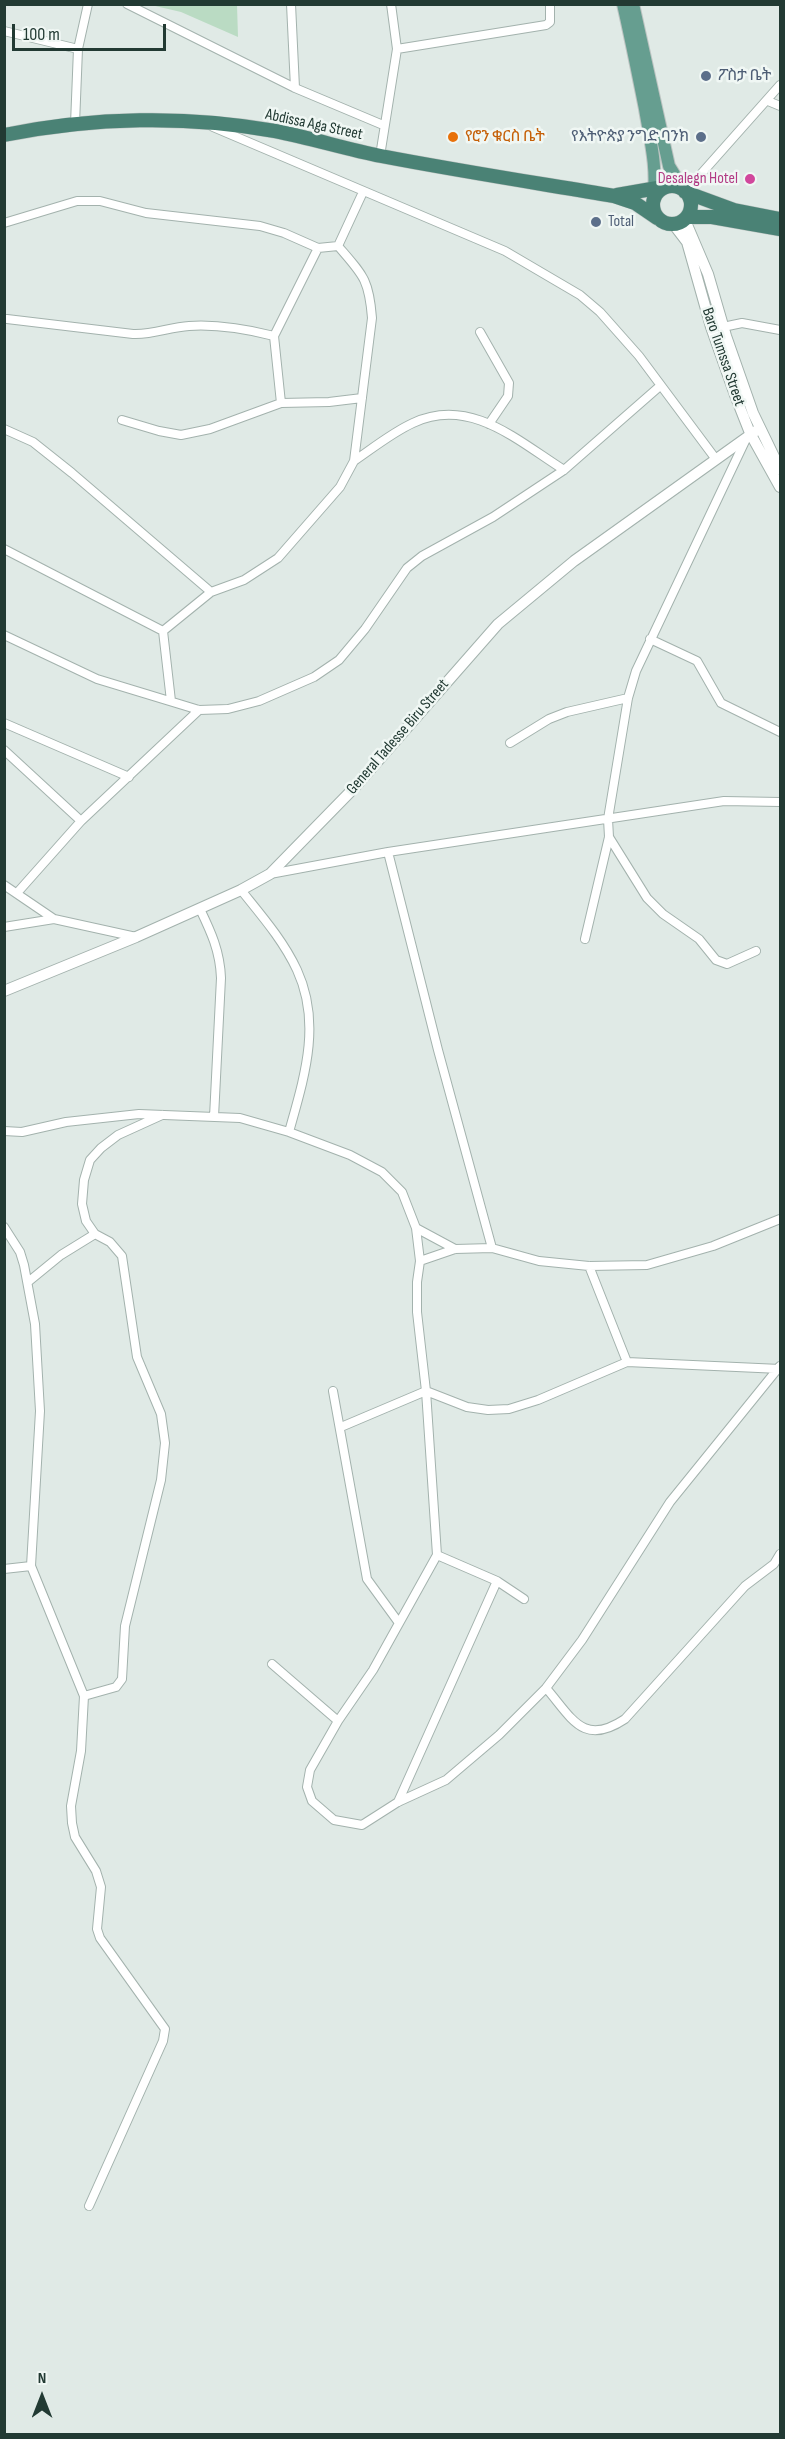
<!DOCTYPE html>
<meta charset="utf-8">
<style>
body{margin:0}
#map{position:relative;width:785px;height:2439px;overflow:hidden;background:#e0eae6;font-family:"Sofia Sans Condensed",sans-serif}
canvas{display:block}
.frame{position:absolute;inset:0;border:6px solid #223a33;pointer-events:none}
.north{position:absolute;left:12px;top:2367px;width:60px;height:60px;-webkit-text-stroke:4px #f0f7f4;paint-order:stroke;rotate:0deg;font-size:16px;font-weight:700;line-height:24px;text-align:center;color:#223a33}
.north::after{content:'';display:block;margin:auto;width:21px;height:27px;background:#223a33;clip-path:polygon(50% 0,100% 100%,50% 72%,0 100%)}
.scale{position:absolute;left:12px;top:24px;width:154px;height:27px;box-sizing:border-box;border:3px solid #223a33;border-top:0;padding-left:8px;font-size:18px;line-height:21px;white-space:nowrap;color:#223a33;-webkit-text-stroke:4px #f0f7f4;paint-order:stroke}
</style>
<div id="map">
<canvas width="785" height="2439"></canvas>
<div class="frame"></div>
<div class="north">N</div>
<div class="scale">100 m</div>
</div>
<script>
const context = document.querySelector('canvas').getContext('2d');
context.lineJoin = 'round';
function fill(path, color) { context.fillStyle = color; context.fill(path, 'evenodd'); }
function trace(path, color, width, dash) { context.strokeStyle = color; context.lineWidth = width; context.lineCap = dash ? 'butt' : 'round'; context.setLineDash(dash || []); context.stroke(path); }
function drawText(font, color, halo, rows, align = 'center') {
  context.font = font + ' "Sofia Sans Condensed","Noto Sans Ethiopic",sans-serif'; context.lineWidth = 5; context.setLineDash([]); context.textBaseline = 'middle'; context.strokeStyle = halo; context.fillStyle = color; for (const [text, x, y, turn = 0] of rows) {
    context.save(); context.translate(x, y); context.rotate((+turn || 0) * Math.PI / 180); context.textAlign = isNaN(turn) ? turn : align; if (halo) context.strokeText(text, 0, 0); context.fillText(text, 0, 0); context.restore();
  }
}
const green = new Path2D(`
 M 151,5 L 237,5 L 238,37 L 181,12 Z`);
const minor = new Path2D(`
 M 127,4 L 295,88 L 383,125
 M 291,4 L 295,88
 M 4,31 L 78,49
 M 397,49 L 546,25 L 550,22 L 550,4
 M 768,101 L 780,106
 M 75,124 L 78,49 L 88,4
 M 213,127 L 505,251 L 580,295 L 600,312 L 639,356 L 715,458
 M 380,156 L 397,49 L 391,4
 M 685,192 L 780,85
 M 4,223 L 77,201 L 100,201 L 146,213 L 260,226 L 284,233 L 318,248 L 338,246
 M 338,246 L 363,192
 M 7,319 L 133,334 C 153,335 170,327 189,326 C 218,324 246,329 274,336
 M 723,327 L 742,323 L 780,330
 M 480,332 L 509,383 L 508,396 L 489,424
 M 281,403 L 274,336 L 318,248
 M 122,420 L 159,431 L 181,435 L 210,429 L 281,403 L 329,402 L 362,398
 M 4,429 L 33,442 L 72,473 L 211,592
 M 354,461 C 373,448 393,432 413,423 C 470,396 518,441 564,470
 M 4,549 L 163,631
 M 4,635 L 97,679 L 199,710 L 228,709 L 259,701 L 314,677 L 339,660 L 365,629 L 407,568 L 422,556 L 493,517 L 564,470 L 660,386
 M 650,639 L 697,661 L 721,703 L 780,732
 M 171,701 L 163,631 L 211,592 L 244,580 L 278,558 L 340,487 L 354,461 L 372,318 C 369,279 363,275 338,246
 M 4,723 L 129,777
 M 510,743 L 549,719 L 567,712 L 628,698
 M 4,750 L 81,821
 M 609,837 L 647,898 L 663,914 L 699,939 L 716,960 L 727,964 L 756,951
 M 388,852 L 438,1050 L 492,1248
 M 270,874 L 388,852 L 724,801 L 780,802
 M 4,885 L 54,919
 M 241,890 C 261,915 283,940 297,970 C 322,1024 304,1078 289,1132
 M 17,893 L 81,821 L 199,710
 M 200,909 C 211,932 220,951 221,978 L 214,1117
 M 4,927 L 54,919 L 136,937
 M 585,939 L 609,837 L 608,819 L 628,698 L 636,671 L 746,439
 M 4,1131 L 22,1132 L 66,1122 L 139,1114 L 240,1118 L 289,1132 L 350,1155 L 382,1172 L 402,1192 L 416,1228 L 420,1261 L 417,1282 L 417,1312 L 426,1391 L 437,1555 L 373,1670 L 338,1721 L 310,1770 L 307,1787 L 312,1801 L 334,1820 L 362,1825 L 398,1802 L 446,1780 L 499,1735 L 546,1688 L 582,1640 L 670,1502 L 780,1366
 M 4,1227 L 20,1252 L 24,1265 L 35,1324 L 40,1411 L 31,1566 L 84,1696 L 81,1751 L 71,1806 L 72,1823 L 75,1837 L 96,1871 L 101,1887 L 97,1929 L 100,1938 L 165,2029 L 163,2041 L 89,2206
 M 416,1228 L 455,1249
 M 420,1261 L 455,1249 L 492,1248 L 539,1261 L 589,1266 L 647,1265 L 713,1246 L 780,1219
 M 589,1266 L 627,1362
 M 28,1282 L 61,1255 L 95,1234
 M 333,1391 L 367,1579 L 399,1623
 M 341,1427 L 426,1391 L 467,1407 L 488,1410 L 509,1409 L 538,1400 L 627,1362 L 780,1369
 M 437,1555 L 497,1581 L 524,1599
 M 4,1569 L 31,1566
 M 272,1664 L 338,1721
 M 546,1688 C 572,1718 583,1747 625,1719 L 745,1586 L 774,1564 L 780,1554
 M 84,1696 L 116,1687 L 122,1679 L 125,1626 L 161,1480 L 165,1443 L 161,1414 L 137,1357 L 122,1256 L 110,1242 L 95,1234 L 86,1221 L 82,1204 L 84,1180 L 90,1160 L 101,1148 L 118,1135 L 162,1115
 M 398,1802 L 497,1581`);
const tertiary = new Path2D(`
 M 685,220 L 708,274 L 726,336 L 753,413 L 780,469
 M 674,225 L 687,242 L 711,327 L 735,395 L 750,433 L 780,487
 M 4,991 L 136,937 L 241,890 L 270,874 L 355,787 L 498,624 L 574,561 L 760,428`);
const primary = new Path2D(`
 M 623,4 C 631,39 638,74 645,109 C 650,139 658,170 653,200
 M 633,4 L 669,166 L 685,192`);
const trunk = new Path2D(`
 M 4,135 C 93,117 187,115 275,131 C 311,138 346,149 381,156 C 459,171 537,183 614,196 L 635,203 L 657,218
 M653 205a19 19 0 1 1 38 0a19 19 0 1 1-38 0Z
 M 685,192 L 734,210 L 780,219
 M 617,195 L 663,187
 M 687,217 L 712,217 L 780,229`);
const markers = [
 [706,76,6,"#5c6f8a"],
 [453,137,6,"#e8710a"],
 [701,137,6,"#5c6f8a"],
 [750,179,6,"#d1479c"],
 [596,222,6,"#5c6f8a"]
];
const serviceNames = [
 ["ፖስታ ቤት",718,76],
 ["የእትዮጵያ ንግድ ባንክ",689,137,"right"],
 ["Total",608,222]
];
const streetNames = [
 ["Abdissa Aga Street",314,125,12],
 ["Baro Tumssa Street",723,357,71],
 ["General Tadesse Biru Street",398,737,-49]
];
const foodNames = [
 ["የሮን ቁርስ ቤት",465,137]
];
const hotelNames = [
 ["Desalegn Hotel",738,179]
];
fill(green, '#badbc3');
trace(minor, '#a3b2ad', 10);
trace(tertiary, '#a3b2ad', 12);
trace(primary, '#bdc4c2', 14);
trace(trunk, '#bdc4c2', 15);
trace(minor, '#fff', 8);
trace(tertiary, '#fff', 10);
trace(primary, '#669e90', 12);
trace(trunk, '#4a8275', 14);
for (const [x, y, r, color] of markers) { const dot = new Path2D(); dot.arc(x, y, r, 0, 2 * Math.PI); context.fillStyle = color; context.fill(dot); trace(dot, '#f0f7f4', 2); }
drawText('16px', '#4e5e75', '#f0f7f4', serviceNames, 'left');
drawText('16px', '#223a33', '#f0f7f4', streetNames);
drawText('16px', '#c56008', '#f0f7f4', foodNames, 'left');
drawText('16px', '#b23c85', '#f0f7f4', hotelNames, 'right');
</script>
